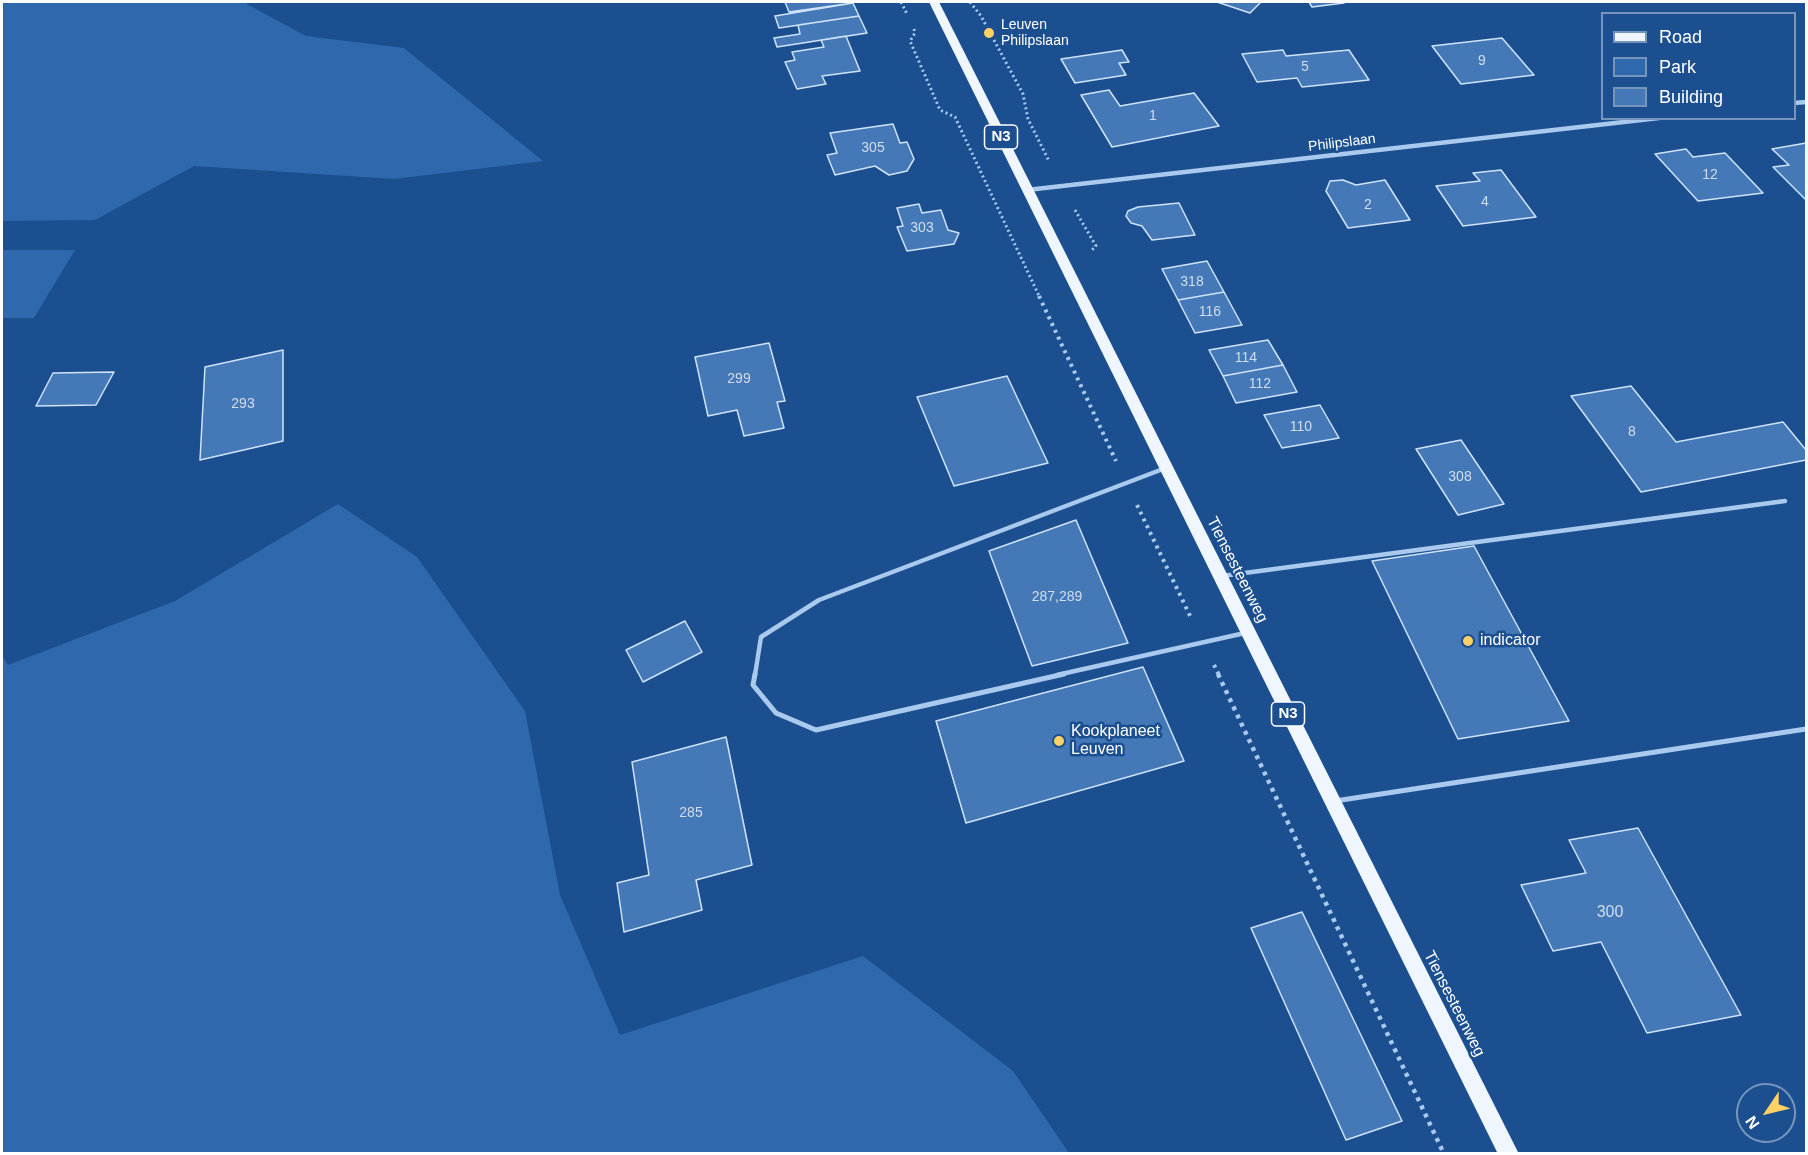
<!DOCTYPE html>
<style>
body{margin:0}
#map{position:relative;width:1808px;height:1155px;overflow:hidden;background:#1b4f8f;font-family:Helvetica,sans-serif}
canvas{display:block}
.frame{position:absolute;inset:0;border:3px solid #fff;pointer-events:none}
.legend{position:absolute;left:1601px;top:12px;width:195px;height:108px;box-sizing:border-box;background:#1b4f8f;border:2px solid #7695bc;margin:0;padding:8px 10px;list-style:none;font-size:18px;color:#fff}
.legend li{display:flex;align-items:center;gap:12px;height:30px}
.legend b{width:30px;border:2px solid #7695bc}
.north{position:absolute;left:1736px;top:1083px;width:60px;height:60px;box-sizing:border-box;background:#1b4f8f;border:2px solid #7695bc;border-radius:50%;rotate:235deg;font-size:16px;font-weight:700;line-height:24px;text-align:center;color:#fff}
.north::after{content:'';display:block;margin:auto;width:21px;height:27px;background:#ffd166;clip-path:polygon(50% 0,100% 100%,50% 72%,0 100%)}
</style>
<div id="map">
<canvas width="1808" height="1155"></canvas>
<div class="frame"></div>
<ul class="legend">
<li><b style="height:8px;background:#f0f6ff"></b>Road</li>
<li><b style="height:16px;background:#2e69ad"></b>Park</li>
<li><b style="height:16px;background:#4478b7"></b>Building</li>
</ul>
<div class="north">N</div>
</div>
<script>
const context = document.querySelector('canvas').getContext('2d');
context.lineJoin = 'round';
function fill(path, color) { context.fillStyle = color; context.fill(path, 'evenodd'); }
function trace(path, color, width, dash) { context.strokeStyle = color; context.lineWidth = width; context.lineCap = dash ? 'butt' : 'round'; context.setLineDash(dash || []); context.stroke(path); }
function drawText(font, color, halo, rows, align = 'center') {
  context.font = font + ' Helvetica,sans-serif'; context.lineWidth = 5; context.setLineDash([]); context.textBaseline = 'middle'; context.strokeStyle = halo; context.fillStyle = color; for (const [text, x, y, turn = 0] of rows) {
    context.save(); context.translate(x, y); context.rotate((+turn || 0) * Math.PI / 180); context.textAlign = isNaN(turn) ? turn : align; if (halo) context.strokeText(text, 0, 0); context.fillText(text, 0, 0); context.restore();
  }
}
const green = new Path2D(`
 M 2,2 L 243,2 L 306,36 L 404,48 L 543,161 L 394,179 L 194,166 L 95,220 L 2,221 Z
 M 2,250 L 75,250 L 34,318 L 2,318 Z
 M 338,504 L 417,557 L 525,711 L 560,895 L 620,1035 L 863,956 L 1013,1071 L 1069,1153 L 2,1153 L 2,656 L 8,665 L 175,601 Z`);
const building = new Path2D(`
 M 785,2 L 853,2 L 853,3 L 789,12 Z
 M 1217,2 L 1261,2 L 1250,13 Z
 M 1309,2 L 1343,2 L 1344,3 L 1312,7 Z
 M 853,3 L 859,16 L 779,28 L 775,16 Z
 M 859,16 L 867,33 L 777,47 L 774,38 L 800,34 L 798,25 Z
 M 846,36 L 860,71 L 822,76 L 826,84 L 797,89 L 785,62 L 795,60 L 792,52 L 824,47 L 821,40 Z
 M 1502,38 L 1534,75 L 1461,84 L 1432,46 Z
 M 1122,50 L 1129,62 L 1119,63 L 1126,75 L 1075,83 L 1061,59 Z
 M 1283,50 L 1286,56 L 1349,50 L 1369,80 L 1302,87 L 1297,78 L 1257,82 L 1242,54 Z
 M 1109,90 L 1120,106 L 1194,93 L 1219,126 L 1112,147 L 1081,95 Z
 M 893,124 L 900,143 L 907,142 L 914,159 L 907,171 L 889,175 L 875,166 L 835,175 L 827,155 L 837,153 L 830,133 Z
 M 1806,143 L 1806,200 L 1773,167 L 1789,165 L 1772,149 Z
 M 1686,149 L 1693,157 L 1725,153 L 1763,193 L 1698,201 L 1655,154 Z
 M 1501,170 L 1536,217 L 1463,226 L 1436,186 L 1480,181 L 1473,173 Z
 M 1343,180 L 1356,185 L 1385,180 L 1410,220 L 1348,228 L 1326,191 L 1330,181 Z
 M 1179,203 L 1195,235 L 1152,240 L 1142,226 L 1131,223 L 1126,216 L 1128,211 L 1138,207 Z
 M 919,204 L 922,213 L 941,210 L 948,230 L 959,233 L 954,244 L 907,251 L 897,227 L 903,226 L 897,208 Z
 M 1207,261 L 1224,292 L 1178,300 L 1162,269 Z
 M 1224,292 L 1242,325 L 1195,333 L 1178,300 Z
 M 1268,340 L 1283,365 L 1223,376 L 1209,350 Z
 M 769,343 L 785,401 L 777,402 L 784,428 L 744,436 L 737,410 L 708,416 L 695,357 Z
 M 283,350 L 283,441 L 200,460 L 205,367 Z
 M 1283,365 L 1297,392 L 1236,403 L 1223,376 Z
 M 114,372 L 96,405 L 36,406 L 53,373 Z
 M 1007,376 L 1048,463 L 954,486 L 917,397 Z
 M 1631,386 L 1676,442 L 1783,422 L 1806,450 L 1806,460 L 1641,492 L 1571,396 Z
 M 1320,405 L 1339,438 L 1282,448 L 1264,415 Z
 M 1461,440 L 1504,504 L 1458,515 L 1416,449 Z
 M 1076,520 L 1128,643 L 1032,666 L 989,551 Z
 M 1474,546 L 1569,721 L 1458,739 L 1372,561 Z
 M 685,621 L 702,652 L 643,682 L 626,650 Z
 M 1143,667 L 1184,761 L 966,823 L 936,721 Z
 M 726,737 L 752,865 L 696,880 L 702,910 L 624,932 L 617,883 L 649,875 L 632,762 Z
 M 1638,828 L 1741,1015 L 1647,1033 L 1601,942 L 1553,951 L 1521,885 L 1586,873 L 1569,840 Z
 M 1302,912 L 1402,1121 L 1346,1140 L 1251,928 Z`);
const pathFar2 = new Path2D(`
 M 901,2 L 907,14
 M 970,2 L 981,16 L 1023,94 L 1028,119 L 1049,161
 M 914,29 L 915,33 L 910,41 L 940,110 L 955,117 L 1040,298
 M 1075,210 L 1096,246 L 1091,251`);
const pathFar1 = new Path2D(`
 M 1039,296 L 1116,461
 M 1137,505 L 1192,620
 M 1214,665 L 1219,675`);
const path = new Path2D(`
 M 1218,674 L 1444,1154`);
const serviceFar1 = new Path2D(`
 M 1222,576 L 1785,501
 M 755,675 L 761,637 L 819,600 L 1163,469
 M 1057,675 L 1245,633`);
const service = new Path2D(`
 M 755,674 L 753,685 L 776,713 L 816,730 L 1064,674
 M 1335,801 L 1806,729`);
const minor = new Path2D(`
 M 1794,103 L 1806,102
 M 1027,190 L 1659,118`);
const primary = new Path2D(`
 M 929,2 L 939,2 L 1519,1154 L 1498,1154 Z`);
const markers = [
 [989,33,6,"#ffd166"],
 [1468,641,6,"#ffd166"],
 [1059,741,6,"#ffd166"]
];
const farPoinames = [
 ["Leuven",1001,25],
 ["Philipslaan",1001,41]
];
const numberNames = [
 ["9",1482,61],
 ["5",1305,67],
 ["1",1153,116],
 ["305",873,148],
 ["12",1710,175],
 ["4",1485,202],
 ["2",1368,205],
 ["303",922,228],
 ["318",1192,282],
 ["116",1210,312],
 ["114",1246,358],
 ["299",739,379],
 ["112",1260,384],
 ["293",243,404],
 ["110",1301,427],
 ["8",1632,432],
 ["308",1460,477],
 ["287,289",1057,597],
 ["285",691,813]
];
const farStreetnames = [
 ["Philipslaan",1342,143,-7]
];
const shields = [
 [1001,137,33],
 [1288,714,33]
];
const shieldNames = [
 ["N3",1001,137],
 ["N3",1288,714]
];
const streetNames = [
 ["Tiensesteenweg",1237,570,63],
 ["Tiensesteenweg",1454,1004,63]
];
const poiNames = [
 ["indicator",1480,641],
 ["Kookplaneet",1071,732],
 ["Leuven",1071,750]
];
const nearNumbernames = [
 ["300",1610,913]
];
fill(green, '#2e69ad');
fill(building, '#4478b7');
trace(building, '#cfe3fa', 1.5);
trace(pathFar2, '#a9c9ee', 3, [2, 3]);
trace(pathFar1, '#a9c9ee', 4, [3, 4.5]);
trace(path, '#a9c9ee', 4.5, [4, 5]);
trace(serviceFar1, '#a9c9ee', 4.5);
trace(service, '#a9c9ee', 5);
trace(minor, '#a9c9ee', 4.5);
fill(primary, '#f0f6ff');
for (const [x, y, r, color] of markers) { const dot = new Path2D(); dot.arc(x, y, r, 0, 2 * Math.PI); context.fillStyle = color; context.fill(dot); trace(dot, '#1b4f8f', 2); }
drawText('14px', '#fff', '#1b4f8f', farPoinames, 'left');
drawText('14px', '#d0dded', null, numberNames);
drawText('14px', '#fff', '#1b4f8f', farStreetnames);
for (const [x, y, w] of shields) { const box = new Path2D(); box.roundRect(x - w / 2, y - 12, w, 24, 4.5); context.fillStyle = '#1b4f8f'; context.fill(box); trace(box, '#fff', 1.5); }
drawText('bold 15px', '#fff', null, shieldNames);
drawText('16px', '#fff', '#1b4f8f', streetNames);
drawText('16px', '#fff', '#1b4f8f', poiNames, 'left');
drawText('16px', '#d0dded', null, nearNumbernames);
</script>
